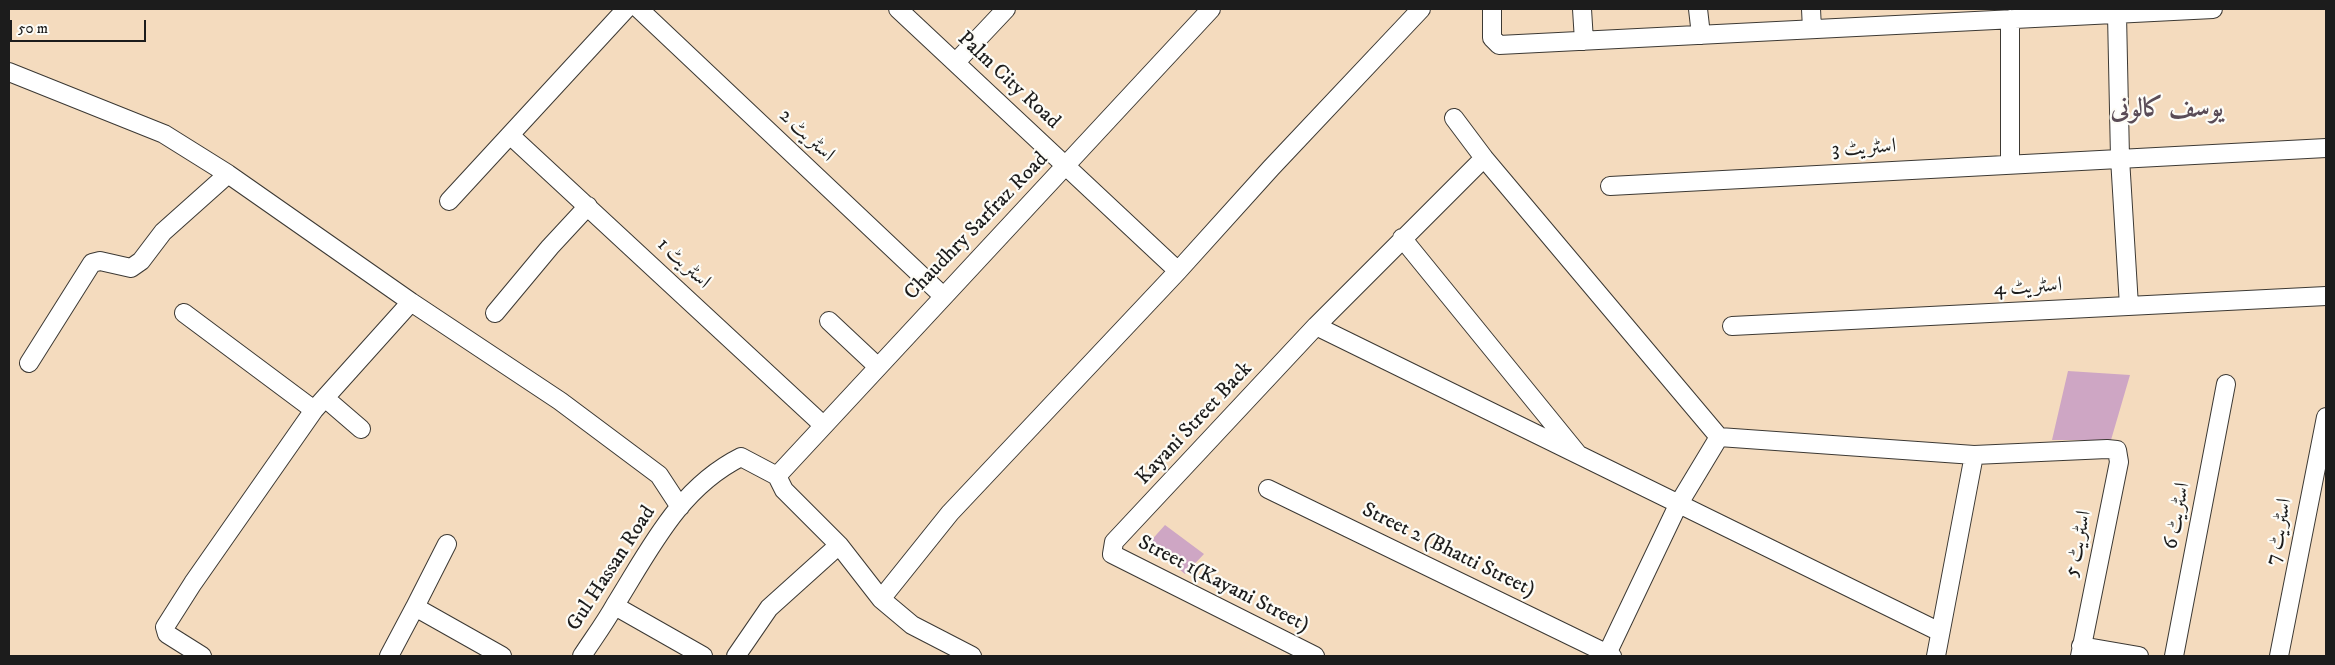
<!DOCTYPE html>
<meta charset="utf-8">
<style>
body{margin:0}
#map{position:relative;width:2335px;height:665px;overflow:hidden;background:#f4dbbe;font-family:"IM FELL DW Pica",serif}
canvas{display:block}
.frame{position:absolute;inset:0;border:10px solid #1c1c1c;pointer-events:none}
.scale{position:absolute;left:10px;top:20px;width:136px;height:22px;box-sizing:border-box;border:2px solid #1c1c1c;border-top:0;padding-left:6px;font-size:15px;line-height:18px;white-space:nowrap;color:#1c1c1c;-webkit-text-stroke:4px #fdfcf7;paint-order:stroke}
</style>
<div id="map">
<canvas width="2335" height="665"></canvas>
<div class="frame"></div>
<div class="scale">50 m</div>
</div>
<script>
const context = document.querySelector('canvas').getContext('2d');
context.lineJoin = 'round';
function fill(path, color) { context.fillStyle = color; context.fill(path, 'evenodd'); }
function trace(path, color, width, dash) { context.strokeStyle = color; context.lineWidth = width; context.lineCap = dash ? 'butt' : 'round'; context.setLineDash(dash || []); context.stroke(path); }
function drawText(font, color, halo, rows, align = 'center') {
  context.font = font + ' "IM FELL DW Pica",Amiri,serif'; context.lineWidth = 4.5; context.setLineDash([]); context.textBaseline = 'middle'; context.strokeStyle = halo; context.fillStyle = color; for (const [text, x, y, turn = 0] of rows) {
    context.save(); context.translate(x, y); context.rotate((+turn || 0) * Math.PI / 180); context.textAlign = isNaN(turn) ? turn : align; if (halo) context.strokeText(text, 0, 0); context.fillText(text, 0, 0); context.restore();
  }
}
const building = new Path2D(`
 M 2068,371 L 2130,375 L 2111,440 L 2052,440 Z
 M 1165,525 L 1204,554 L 1185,574 L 1148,544 Z`);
const minor = new Path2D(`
 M 639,9 L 942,295
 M 898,9 L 1178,271
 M 1492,9 L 1492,38 L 1499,45 L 2213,9
 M 1582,9 L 1584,41
 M 1698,9 L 1701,35
 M 1811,9 L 1812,29
 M 2117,14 L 2120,158 L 2129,306
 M 2010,19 L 2010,164
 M 956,62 L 1006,9
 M 9,72 L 164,134 L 228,174 L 411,302 L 560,401 L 659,475 L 680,507
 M 1454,118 L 1484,158 L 1719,437 L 1974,455 L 2107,449 L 2117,450 L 2119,462 L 2080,656
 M 511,136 L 823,425
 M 1484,158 L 1316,326 L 1940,632
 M 1610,186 L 2326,148
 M 449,201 L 626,9
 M 1402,238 L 1577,453
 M 184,313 L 314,410
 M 495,313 L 550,247 L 588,206
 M 829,321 L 877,366
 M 1732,326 L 2326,296
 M 29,363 L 92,263 L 100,261 L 131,268 L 141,261 L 163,232 L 228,174
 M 325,398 L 361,429
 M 777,476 L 1211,9
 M 777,476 L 784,490 L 839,545 L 881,599 L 912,625 L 972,656
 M 1268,489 L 1612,656
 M 447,544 L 415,607 L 502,656
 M 881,599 L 950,513 L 1178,271 L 1271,168 L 1421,9
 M 615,606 L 703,656
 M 2081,646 L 2139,656
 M 202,656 L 167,634 L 165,627 L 193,583 L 314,410 L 411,302
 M 389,656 L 415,607
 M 582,656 C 593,639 605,623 615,605 C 650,549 679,488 741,457 L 777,476
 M 736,656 L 769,608 L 839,545
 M 1315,656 L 1112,554 L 1114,542 L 1316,326
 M 1606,656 L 1678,505 L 1719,437
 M 1936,656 L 1974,455
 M 2174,656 L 2226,384
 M 2279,656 L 2326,417`);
const streetNames = [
 ["Palm City Road",1008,81,43],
 ["اسٹریٹ 2",806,136,43],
 ["اسٹریٹ 3",1864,149,-3],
 ["Chaudhry Sarfraz Road",977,227,-46],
 ["اسٹریٹ 1",683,264,43],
 ["اسٹریٹ 4",2028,288,-3],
 ["Kayani Street Back",1195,424,-47],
 ["اسٹریٹ 6",2178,516,-79],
 ["اسٹریٹ 7",2280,532,-79],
 ["اسٹریٹ 5",2079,544,-78],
 ["Street 2 (Bhatti Street)",1448,551,26],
 ["Gul Hassan Road",612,569,-57],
 ["Street 1(Kayani Street)",1223,585,27]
];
const districtNames = [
 ["یوسف کالونی",2167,111]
];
fill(building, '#cea6c4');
trace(minor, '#3c3934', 20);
trace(minor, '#fff', 18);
drawText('21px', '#1c1c1c', '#fdfcf7', streetNames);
drawText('bold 26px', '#5a4c57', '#fdfcf7', districtNames);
</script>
